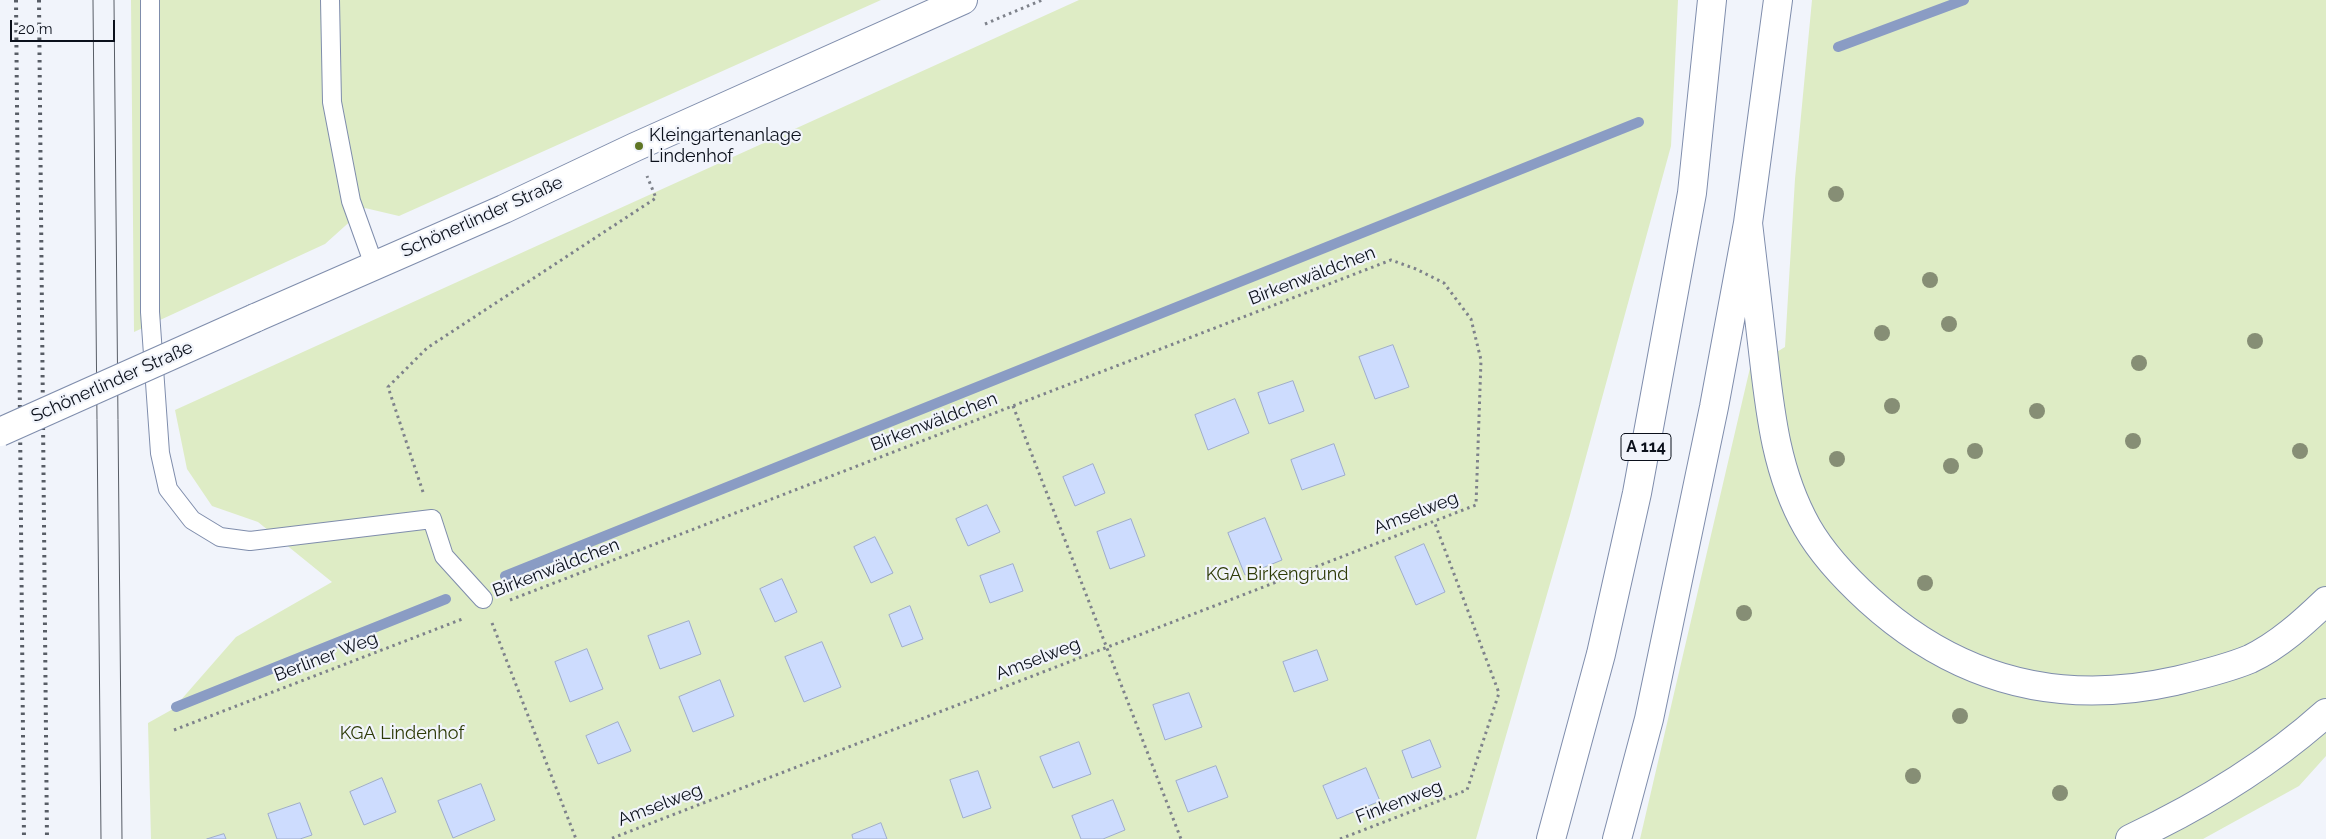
<!DOCTYPE html>
<meta charset="utf-8">
<style>
body{margin:0}
#map{position:relative;width:2326px;height:839px;overflow:hidden;background:#f1f4fb;font-family:Raleway,sans-serif}
canvas{display:block}
.scale{position:absolute;left:10px;top:20px;width:105px;height:22px;box-sizing:border-box;border:2px solid #0b101b;border-top:0;padding-left:6px;font-size:15px;line-height:18px;white-space:nowrap;color:#0b101b;-webkit-text-stroke:4px #f1f4fb;paint-order:stroke}
</style>
<div id="map">
<canvas width="2326" height="839"></canvas>
<div class="scale">20 m</div>
</div>
<script>
const context = document.querySelector('canvas').getContext('2d');
context.lineJoin = 'round';
function fill(path, color) { context.fillStyle = color; context.fill(path, 'evenodd'); }
function trace(path, color, width, dash) { context.strokeStyle = color; context.lineWidth = width; context.lineCap = dash ? 'butt' : 'round'; context.setLineDash(dash || []); context.stroke(path); }
function drawText(font, color, halo, rows, align = 'center') {
  context.font = font + ' Raleway,sans-serif'; context.lineWidth = 4.5; context.setLineDash([]); context.textBaseline = 'middle'; context.strokeStyle = halo; context.fillStyle = color; for (const [text, x, y, turn = 0] of rows) {
    context.save(); context.translate(x, y); context.rotate((+turn || 0) * Math.PI / 180); context.textAlign = isNaN(turn) ? turn : align; if (halo) context.strokeText(text, 0, 0); context.fillText(text, 0, 0); context.restore();
  }
}
const green = new Path2D(`
 M 131,0 L 881,0 L 399,216 L 365,208 L 325,244 L 134,332 Z
 M 1079,0 L 1678,0 L 1671,146 L 1570,515 L 1476,839 L 151,839 L 148,723 L 173,709 L 236,637 L 332,582 L 258,522 L 212,506 L 187,469 L 175,410 Z
 M 1812,0 L 2326,0 L 2326,756 L 2299,786 L 2203,839 L 1640,839 L 1750,368 L 1785,347 L 1795,179 Z`);
const stream = new Path2D(`
 M 1838,47 L 1964,0
 M 505,576 L 1639,122
 M 176,707 L 446,599`);
const building = new Path2D(`
 M 1393,345 L 1409,387 L 1375,399 L 1359,357 Z
 M 1293,381 L 1304,411 L 1269,424 L 1258,393 Z
 M 1235,399 L 1249,433 L 1208,450 L 1195,415 Z
 M 1334,444 L 1345,475 L 1302,490 L 1291,460 Z
 M 1093,464 L 1105,493 L 1075,506 L 1063,477 Z
 M 987,505 L 1000,532 L 968,546 L 956,519 Z
 M 1265,518 L 1282,560 L 1245,575 L 1228,533 Z
 M 1131,519 L 1145,556 L 1110,569 L 1097,532 Z
 M 875,537 L 893,573 L 871,583 L 854,547 Z
 M 1424,544 L 1445,592 L 1416,605 L 1395,557 Z
 M 1013,564 L 1023,591 L 990,603 L 980,576 Z
 M 782,579 L 797,612 L 775,622 L 760,589 Z
 M 910,606 L 923,639 L 902,647 L 889,615 Z
 M 689,621 L 701,654 L 660,669 L 648,636 Z
 M 822,642 L 841,687 L 804,702 L 785,657 Z
 M 587,649 L 603,689 L 570,702 L 555,662 Z
 M 1317,650 L 1328,680 L 1294,692 L 1283,662 Z
 M 720,680 L 734,716 L 693,732 L 679,697 Z
 M 1189,693 L 1202,727 L 1165,740 L 1153,705 Z
 M 618,722 L 631,751 L 598,764 L 586,736 Z
 M 1430,740 L 1441,767 L 1412,778 L 1402,751 Z
 M 1079,742 L 1091,774 L 1053,788 L 1040,757 Z
 M 1216,766 L 1228,797 L 1188,812 L 1176,781 Z
 M 1366,768 L 1380,801 L 1337,819 L 1323,786 Z
 M 978,771 L 991,808 L 963,818 L 950,780 Z
 M 382,778 L 396,812 L 364,825 L 350,792 Z
 M 481,784 L 495,820 L 453,838 L 438,801 Z
 M 1113,800 L 1125,830 L 1103,839 L 1081,839 L 1072,816 Z
 M 300,803 L 312,835 L 300,839 L 277,839 L 268,814 Z
 M 881,823 L 887,839 L 853,839 L 852,835 Z
 M 224,834 L 226,839 L 207,839 Z`);
const path = new Path2D(`
 M 985,24 L 1042,0
 M 1013,406 L 1181,839
 M 423,492 L 388,387 L 427,348 L 656,198 L 647,176
 M 510,600 L 1391,260 L 1416,269 L 1444,283 L 1471,319 L 1481,360 L 1476,505 L 610,839
 M 492,623 L 576,839
 M 174,730 L 465,618
 M 1340,839 L 1467,790 L 1499,693 L 1434,521`);
const service = new Path2D(`
 M 150,0 L 150,312 L 160,453 L 168,489 L 192,520 L 220,537 L 250,541 L 432,519 L 444,556 L 483,599
 M 330,0 L 332,102 L 351,201 L 374,265`);
const secondary = new Path2D(`
 M 255,318 L 504,209 L 635,147 L 963,0`);
const motorway = new Path2D(`
 M 1748,223 C 1753,265 1758,308 1763,351 C 1770,412 1776,472 1807,527 C 1823,555 1846,579 1869,600 C 1957,680 2059,707 2175,681 C 2200,675 2226,669 2250,659 C 2279,645 2303,623 2326,601
 M 1551,839 L 1601,654 L 1637,493 L 1692,193 L 1712,0
 M 1617,839 L 1649,719 L 1714,407 L 1748,223 L 1778,0
 M 2130,839 C 2200,806 2268,765 2326,713`);
const tram = new Path2D(`
 M 93,0 L 101,839
 M 114,0 L 122,839`);
const rail = new Path2D(`
 M 16,0 L 24,839
 M 39,0 L 47,839`);
const secondaryBridge = new Path2D(`
 M 0,432 L 255,318`);
const trees = [
 [1836,194],
 [1930,280],
 [1949,324],
 [1882,333],
 [2255,341],
 [2139,363],
 [1892,406],
 [2037,411],
 [2133,441],
 [1975,451],
 [2300,451],
 [1837,459],
 [1951,466],
 [1925,583],
 [1744,613],
 [1960,716],
 [1913,776],
 [2060,793]
];
const markers = [
 [639,146,5,"#5f7525"]
];
const shields = [
 [1646,447,50]
];
const shieldNames = [
 ["A 114",1646,447]
];
const poiNames = [
 ["Kleingartenanlage",649,136],
 ["Lindenhof",649,157]
];
const streetNames = [
 ["Schönerlinder Straße",482,217,-24],
 ["Birkenwäldchen",1312,276,-21],
 ["Schönerlinder Straße",112,382,-24],
 ["Birkenwäldchen",934,422,-21],
 ["Amselweg",1416,513,-21],
 ["Birkenwäldchen",556,568,-21],
 ["Berliner Weg",326,657,-21],
 ["Amselweg",1038,659,-21],
 ["Finkenweg",1399,802,-21],
 ["Amselweg",660,805,-21]
];
const parkNames = [
 ["KGA Birkengrund",1277,575],
 ["KGA Lindenhof",402,734]
];
fill(green, '#deecc5');
trace(stream, '#8a9cc4', 10);
fill(building, '#cddcfe');
trace(building, '#9fadcd', 1);
trace(service, '#7f8dac', 20);
trace(secondary, '#7f8dac', 30);
trace(motorway, '#7f8dac', 30);
trace(path, '#7e828b', 3, [2.5, 4]);
trace(service, '#fff', 18);
trace(secondary, '#fff', 28);
trace(motorway, '#fff', 28);
trace(tram, '#585d66', 1);
trace(rail, '#585d66', 4, [2.5, 5]);
trace(secondaryBridge, '#7f8dac', 30, []);
trace(secondaryBridge, '#fff', 28);
context.fillStyle = '#868e75';
for (const [x, y] of trees) { context.beginPath(); context.arc(x, y, 8, 0, 2 * Math.PI); context.fill(); }
for (const [x, y, r, color] of markers) { const dot = new Path2D(); dot.arc(x, y, r, 0, 2 * Math.PI); context.fillStyle = color; context.fill(dot); trace(dot, '#f1f4fb', 2); }
for (const [x, y, w] of shields) { const box = new Path2D(); box.roundRect(x - w / 2, y - 13.5, w, 27, 4); context.fillStyle = '#f1f4fb'; context.fill(box); trace(box, '#0b101b', 1); }
drawText('bold 16px', '#0b101b', null, shieldNames);
drawText('18px', '#0b101b', '#f1f4fb', poiNames, 'left');
drawText('18px', '#0b101b', '#f1f4fb', streetNames);
drawText('18px', '#2e3b07', '#f1f4fb', parkNames);
</script>
